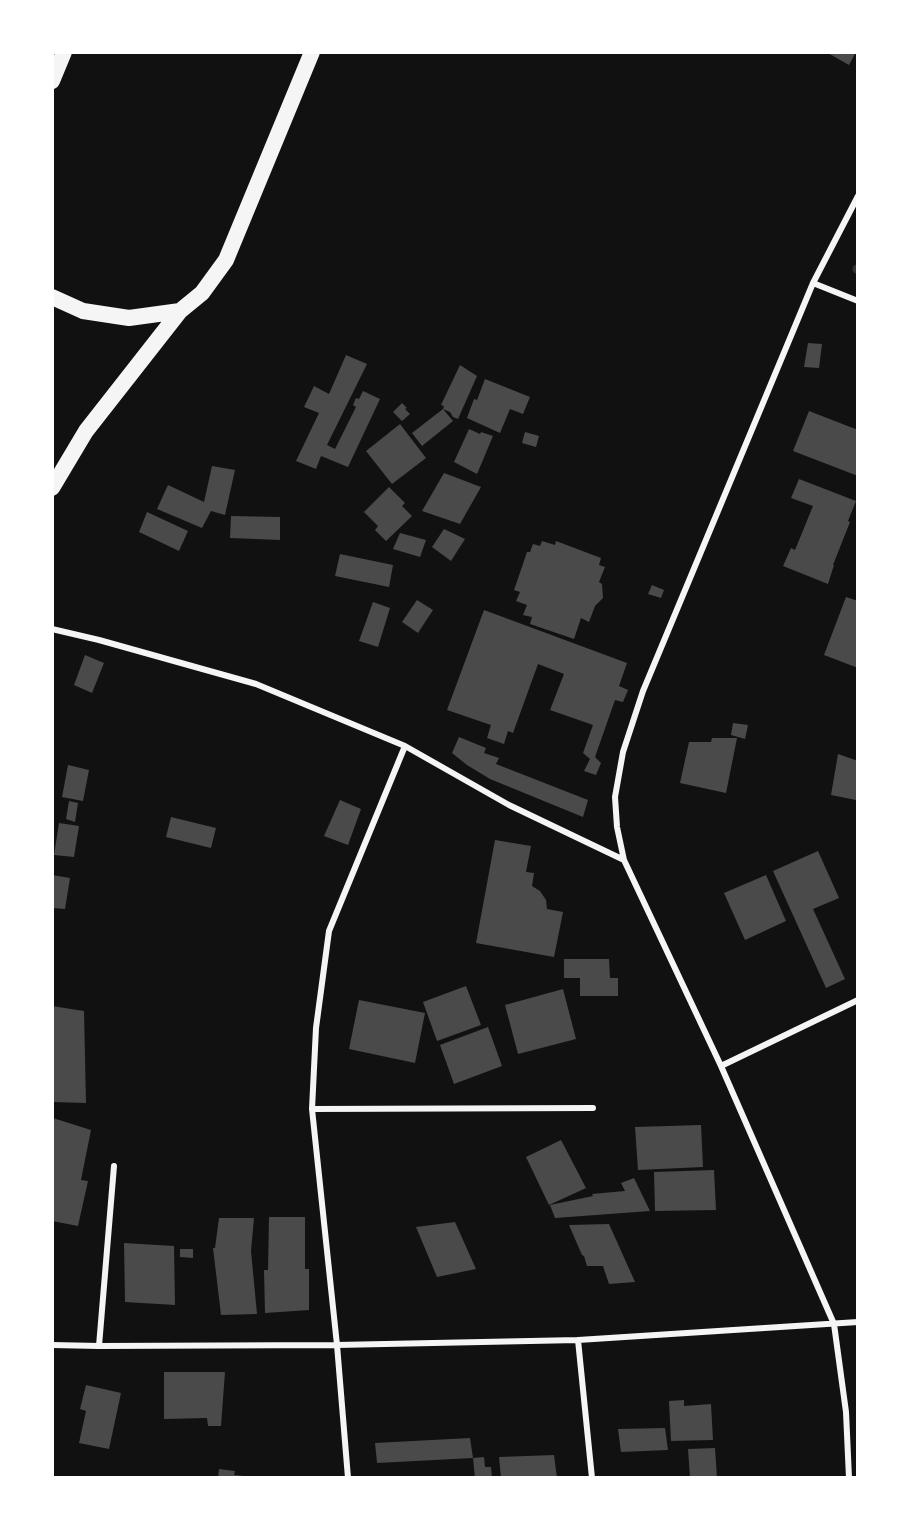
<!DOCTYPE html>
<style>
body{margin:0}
#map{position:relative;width:910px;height:1530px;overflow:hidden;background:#111;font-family:"Sofia Sans Condensed",sans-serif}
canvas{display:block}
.frame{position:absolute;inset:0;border:54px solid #fff;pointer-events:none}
</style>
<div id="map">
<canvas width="910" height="1530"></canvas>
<div class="frame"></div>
</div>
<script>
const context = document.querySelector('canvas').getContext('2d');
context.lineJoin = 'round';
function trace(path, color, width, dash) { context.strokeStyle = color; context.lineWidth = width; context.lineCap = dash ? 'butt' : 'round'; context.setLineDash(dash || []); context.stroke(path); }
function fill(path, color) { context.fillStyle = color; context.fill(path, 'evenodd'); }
const stream = new Path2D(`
 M 857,269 L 858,269`);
const building = new Path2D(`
 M 826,52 L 856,52 L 849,65 Z
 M 808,343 L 822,344 L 819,368 L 804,367 Z
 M 346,355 L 367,364 L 327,445 L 335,449 L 356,407 L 353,405 L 356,398 L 359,399 L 363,391 L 380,399 L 348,467 L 321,456 L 316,469 L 296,461 L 319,413 L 304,407 L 314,386 L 329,394 Z
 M 460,365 L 477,376 L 458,419 L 453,417 L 450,412 L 443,409 L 444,406 L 441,405 Z
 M 485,379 L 530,397 L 523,414 L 510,409 L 500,433 L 467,418 L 474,399 L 477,400 Z
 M 402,403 L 407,408 L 405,409 L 410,414 L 402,421 L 393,412 Z
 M 443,409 L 453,421 L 422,446 L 412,433 Z
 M 809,411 L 858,430 L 858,476 L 793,451 Z
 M 400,424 L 426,458 L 392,484 L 366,451 Z
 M 469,429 L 480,434 L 481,432 L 493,436 L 477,474 L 454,462 Z
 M 525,432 L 539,436 L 536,447 L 522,443 Z
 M 212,466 L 235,470 L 225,515 L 211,511 L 202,528 L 157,509 L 168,485 L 204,502 Z
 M 444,473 L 481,487 L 460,524 L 422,511 Z
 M 799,479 L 856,501 L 848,521 L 850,522 L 833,565 L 834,565 L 828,584 L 783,566 L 791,548 L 795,550 L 813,506 L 791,498 Z
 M 389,487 L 405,503 L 402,506 L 412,516 L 386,541 L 375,530 L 378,526 L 364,512 Z
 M 147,512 L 188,531 L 179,551 L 139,532 Z
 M 231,516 L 280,517 L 280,540 L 230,538 Z
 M 444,529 L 465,539 L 451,561 L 432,547 Z
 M 400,533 L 426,540 L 420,557 L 393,549 Z
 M 542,541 L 555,545 L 556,541 L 601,558 L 599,565 L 605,567 L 599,582 L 602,584 L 603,598 L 595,606 L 589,622 L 581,618 L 574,639 L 530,624 L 532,617 L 523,615 L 527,605 L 516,601 L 520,592 L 514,590 L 527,552 L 530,552 L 533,544 L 540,546 Z
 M 340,554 L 393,565 L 389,587 L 335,576 Z
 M 652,585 L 664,590 L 661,598 L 648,594 Z
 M 846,597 L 858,601 L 858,668 L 824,655 Z
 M 417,600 L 433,610 L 418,633 L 402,622 Z
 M 373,602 L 390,608 L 378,647 L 359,641 Z
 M 484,610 L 627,663 L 619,686 L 628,690 L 623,702 L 615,700 L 595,757 L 601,763 L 596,775 L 584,771 L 590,759 L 583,753 L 593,725 L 550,710 L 564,674 L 538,664 L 513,733 L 508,731 L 504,744 L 487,738 L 491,725 L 447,710 Z
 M 85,655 L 104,663 L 92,693 L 74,685 Z
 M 733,723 L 748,725 L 745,739 L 731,735 Z
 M 459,737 L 486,748 L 484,753 L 499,758 L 496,764 L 588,800 L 583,817 L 490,779 L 467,765 L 452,753 Z
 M 712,738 L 737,738 L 726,793 L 680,783 L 689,742 L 711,742 Z
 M 838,754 L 858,761 L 858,791 L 856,800 L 831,795 Z
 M 68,765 L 89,770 L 83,801 L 62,797 Z
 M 340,800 L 361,809 L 348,845 L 324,836 Z
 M 69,801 L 78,803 L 75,822 L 66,819 Z
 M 171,817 L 216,828 L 211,848 L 166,837 Z
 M 59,823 L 79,826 L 74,857 L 54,855 Z
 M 495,840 L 531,846 L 526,872 L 534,873 L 532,886 L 540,891 L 546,900 L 547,909 L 563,912 L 554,957 L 476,943 Z
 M 818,851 L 839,898 L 813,909 L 845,979 L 826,988 L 773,871 Z
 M 52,875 L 70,878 L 65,909 L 52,908 Z
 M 766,875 L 786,921 L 745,940 L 724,893 Z
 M 564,959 L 609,959 L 610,978 L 618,978 L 618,996 L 580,996 L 580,978 L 564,978 Z
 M 466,986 L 481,1025 L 437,1041 L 423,1002 Z
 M 563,989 L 576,1039 L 518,1054 L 505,1005 Z
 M 359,1000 L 425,1013 L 415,1063 L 349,1049 Z
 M 52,1006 L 84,1011 L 86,1103 L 52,1102 Z
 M 488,1027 L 502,1066 L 454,1084 L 440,1045 Z
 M 53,1118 L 91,1130 L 81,1180 L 88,1181 L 78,1226 L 52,1221 Z
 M 701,1125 L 703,1167 L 638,1170 L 635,1127 Z
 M 561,1140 L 586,1188 L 549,1205 L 526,1157 Z
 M 714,1170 L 716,1210 L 655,1211 L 654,1172 Z
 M 634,1178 L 650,1211 L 555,1218 L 550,1205 L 593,1196 L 592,1194 L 625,1191 L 621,1183 Z
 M 269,1217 L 305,1217 L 305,1269 L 309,1269 L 309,1310 L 265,1313 L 264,1270 L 268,1270 Z
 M 219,1218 L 254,1218 L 251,1251 L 257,1314 L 221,1315 L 213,1248 L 215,1248 Z
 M 455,1222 L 476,1269 L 437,1277 L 416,1227 Z
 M 609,1224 L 635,1282 L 609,1284 L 603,1266 L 587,1266 L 584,1256 L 582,1255 L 569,1225 Z
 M 124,1243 L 174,1246 L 175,1305 L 125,1302 Z
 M 180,1249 L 193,1249 L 193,1258 L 180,1257 Z
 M 164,1372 L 225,1372 L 221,1426 L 208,1426 L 207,1418 L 164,1419 Z
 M 86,1385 L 121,1393 L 109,1449 L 79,1443 L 86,1411 L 80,1409 Z
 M 684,1400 L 684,1406 L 711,1404 L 713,1440 L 671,1441 L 669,1401 Z
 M 665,1428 L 668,1450 L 621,1452 L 618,1429 Z
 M 470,1438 L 473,1458 L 377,1463 L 375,1443 Z
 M 715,1448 L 717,1478 L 690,1478 L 688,1449 Z
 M 554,1455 L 557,1478 L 501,1478 L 499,1457 Z
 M 484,1457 L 485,1467 L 491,1467 L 492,1478 L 475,1478 L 473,1458 Z
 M 219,1469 L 235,1471 L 234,1475 L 244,1476 L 243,1478 L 218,1478 Z`);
const minor = new Path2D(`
 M 813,283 L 858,301
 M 52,629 L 99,640 L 256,684 L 405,746 L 509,805 L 624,860 L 721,1066 L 834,1324 L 846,1412 L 849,1478
 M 624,860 L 617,827 L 615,797 L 623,752 L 643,691 L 813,283 L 858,196
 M 721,1066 L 858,1000
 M 312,1109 L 593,1108
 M 578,1340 L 592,1478
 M 52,1345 L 99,1346 L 337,1345 L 578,1340 L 858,1322
 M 99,1346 L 114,1166
 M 348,1478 L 337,1345 L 312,1109 L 316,1028 L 329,931 L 405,746`);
const trunk = new Path2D(`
 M 52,81 L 64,52
 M 52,297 L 83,311 L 129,318 L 180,311 L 202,293 L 226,260 L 312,52
 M 52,488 L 86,431 L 180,311`);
trace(stream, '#333', 9);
fill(building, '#4a4a4a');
trace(minor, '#f5f5f5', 6);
trace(trunk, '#f5f5f5', 16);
</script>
